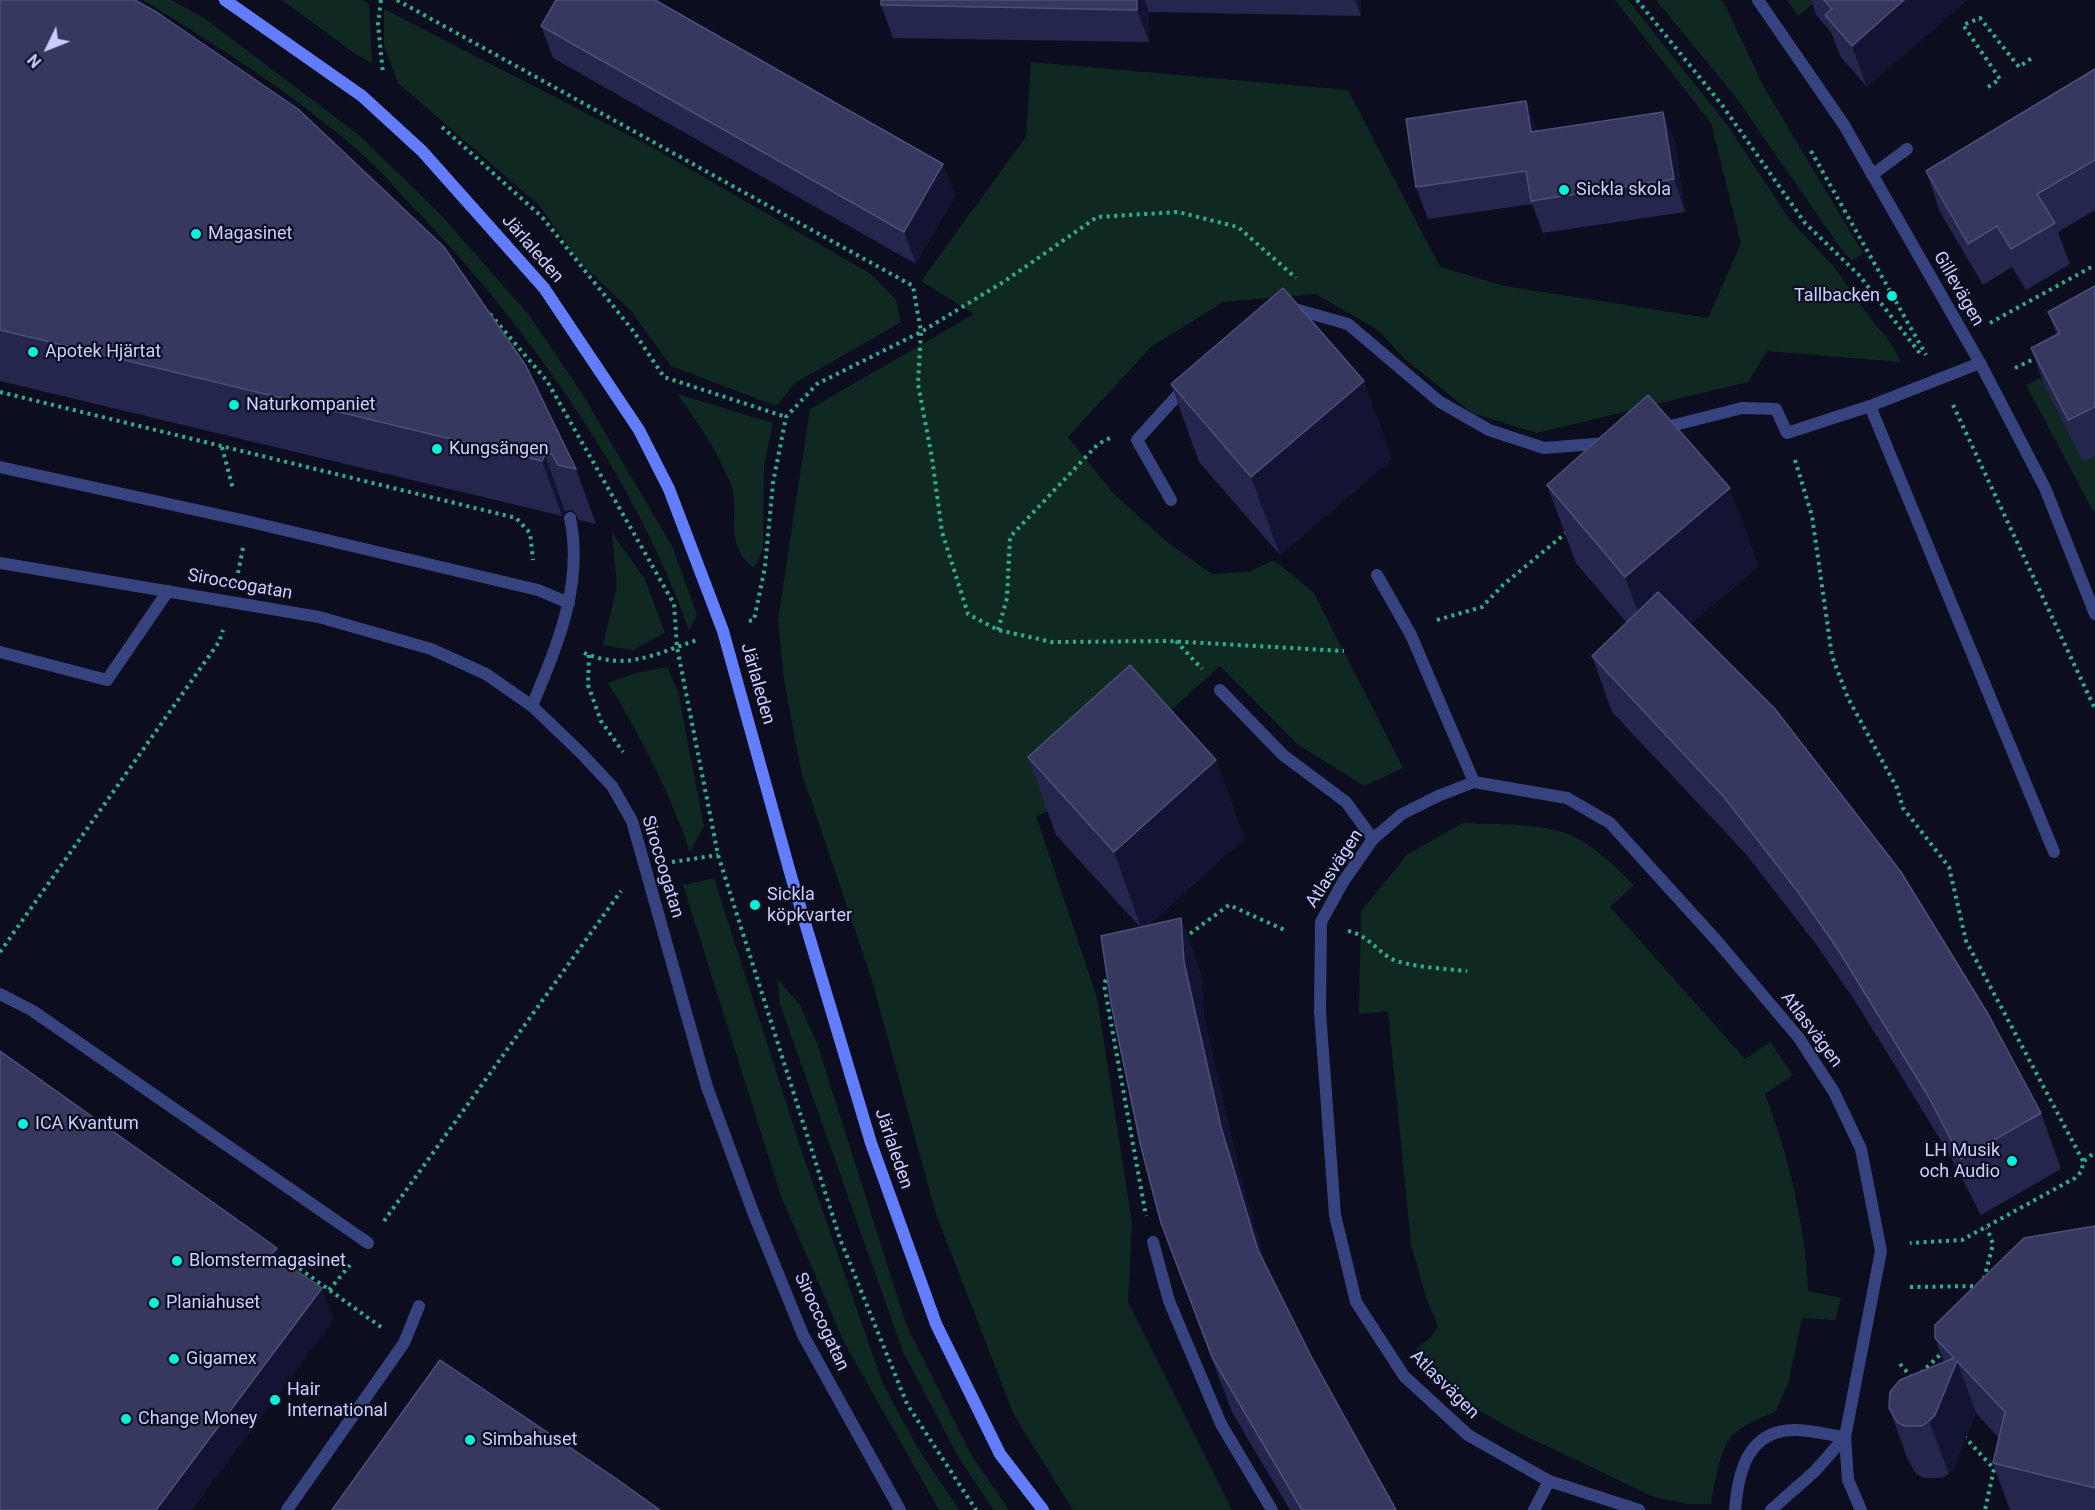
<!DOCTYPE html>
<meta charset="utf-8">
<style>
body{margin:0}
#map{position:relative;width:2095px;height:1510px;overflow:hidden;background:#0c0d1f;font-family:Roboto,sans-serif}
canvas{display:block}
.north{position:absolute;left:18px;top:18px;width:60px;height:60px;-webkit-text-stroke:4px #0c0d1f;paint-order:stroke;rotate:227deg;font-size:16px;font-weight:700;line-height:24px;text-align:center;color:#cacfff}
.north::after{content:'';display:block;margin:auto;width:21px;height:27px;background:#cacfff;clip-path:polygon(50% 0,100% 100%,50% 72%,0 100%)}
</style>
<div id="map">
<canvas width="2095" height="1510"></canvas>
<div class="north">N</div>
</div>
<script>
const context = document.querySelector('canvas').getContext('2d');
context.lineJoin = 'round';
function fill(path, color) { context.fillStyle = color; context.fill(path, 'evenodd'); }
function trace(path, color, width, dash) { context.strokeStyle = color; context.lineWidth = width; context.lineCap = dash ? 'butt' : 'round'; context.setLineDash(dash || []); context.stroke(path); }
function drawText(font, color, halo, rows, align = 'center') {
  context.font = font + ' Roboto,sans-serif'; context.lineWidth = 4.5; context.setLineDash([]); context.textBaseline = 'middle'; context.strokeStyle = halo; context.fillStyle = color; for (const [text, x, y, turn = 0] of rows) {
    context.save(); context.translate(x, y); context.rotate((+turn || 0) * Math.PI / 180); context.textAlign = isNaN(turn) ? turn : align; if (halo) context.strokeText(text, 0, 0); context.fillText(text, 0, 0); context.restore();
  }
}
const green = new Path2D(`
 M 143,0 L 171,0 L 204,18 L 359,135 L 439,213 L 529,315 L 583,395 L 673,548 L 697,615 L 689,631 C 639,483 526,325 419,213 C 400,194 383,172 362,154 C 295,95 219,47 143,0 Z
 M 282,0 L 362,0 L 369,4 L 372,63 L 354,53 Z
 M 1615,0 L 1628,0 L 1728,126 L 1790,220 L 1834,267 L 1873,322 L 1889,340 L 1901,362 L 1767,351 L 1748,382 L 1537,433 L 1472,413 L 1406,360 L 1378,330 L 1316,294 L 1223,302 L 1151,347 L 1068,437 L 1113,493 L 1168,543 L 1212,574 L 1248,572 L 1274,560 L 1314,593 L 1403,768 L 1364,786 L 1297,744 L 1220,666 L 1064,806 L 1036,816 L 1097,997 L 1132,1223 L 1128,1302 L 1232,1510 L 1073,1510 L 1014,1415 L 936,1214 L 871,977 L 801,771 L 784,680 L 778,620 L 810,409 L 974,314 L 921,281 L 1026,137 L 1031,62 L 1348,90 L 1440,267 L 1505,286 L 1708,318 L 1741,243 L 1711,123 Z
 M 1656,0 L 1721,0 L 1724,3 L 1764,87 L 1863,253 L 1852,261 L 1839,246 L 1735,96 Z
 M 1787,0 L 1817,0 L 1798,16 Z
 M 384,9 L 650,146 L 871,274 L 896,300 L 901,322 L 795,383 L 776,406 L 671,366 L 632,312 L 578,260 L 540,206 L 398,83 L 384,45 Z
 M 2070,364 L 2095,456 L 2095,510 L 2093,511 L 2026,385 Z
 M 677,394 L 773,423 L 764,466 L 763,549 L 754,568 C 720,541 743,510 730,482 C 717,450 697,421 677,394 Z
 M 612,533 L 645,579 L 665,633 L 633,650 L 603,645 L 617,586 Z
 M 667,667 L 678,692 L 704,826 L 690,852 C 670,792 641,737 608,683 L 636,673 Z
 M 1463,823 C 1498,825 1540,822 1573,836 C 1597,848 1615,867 1634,885 L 1610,907 L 1745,1059 L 1770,1042 L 1793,1075 L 1765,1094 C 1789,1158 1805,1222 1808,1291 L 1841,1298 L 1835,1320 L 1802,1318 L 1789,1380 L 1776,1411 C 1761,1418 1738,1426 1729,1440 C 1719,1455 1714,1487 1711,1504 L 1688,1504 L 1654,1497 L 1513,1430 L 1475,1408 L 1453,1390 L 1416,1349 L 1430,1338 L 1438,1326 L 1426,1297 L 1411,1244 L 1388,1011 L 1359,1014 L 1361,911 L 1407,855 Z
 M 714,878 L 800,1146 L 883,1384 L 916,1445 L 959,1510 L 939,1510 L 844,1342 L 781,1196 L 683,885 Z
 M 778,980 L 800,1005 L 817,1043 L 906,1324 L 972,1456 L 1009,1510 L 994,1510 L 959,1458 L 903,1352 L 780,1004 Z`);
const path = new Path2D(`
 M 381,0 L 378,24 L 383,74
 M 397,0 L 913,286 L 921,332 L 918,384 L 932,458 L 942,532 L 968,614 L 998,630 L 1052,642 L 1168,641 L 1344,651
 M 1637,0 L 1722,105 L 1805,223 L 1859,275 L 1922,356
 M 1988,87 L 2000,79 L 1963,25 L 1980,18 L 2019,67 L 2033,57
 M 442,127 L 542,217 L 634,332 L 664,377 L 786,417
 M 1811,151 L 1926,355
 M 490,314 L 547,381 L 674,604 L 677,647 L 718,855 L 840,1239 L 907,1404 L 976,1510
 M 1990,323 L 2095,265
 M 2015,368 L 2038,357
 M 0,392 L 516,518 L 530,533 L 533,560
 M 1953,405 L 2095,709
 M 222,447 L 233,489
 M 1795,460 L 1812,516 L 1832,656 L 1848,698 L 1897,788 L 1903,808 L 1949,867 L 1966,941 L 2083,1161 L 2082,1171 L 2075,1178 L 1962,1240 L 1910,1243
 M 238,573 L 243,548
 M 1437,620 L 1482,607 L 1503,585 L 1567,532
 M 749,621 L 754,620 L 765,567 L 773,483 L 786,417 L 817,384 L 921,332 L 1005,281 L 1097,217 L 1178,212 L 1238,227 L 1296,278
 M 998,630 L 1007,598 L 1010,537 L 1098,444 L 1110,438
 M 1176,641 L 1202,669
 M 584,653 C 627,671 655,654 697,640
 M 589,655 L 588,685 L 601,721 L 623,752
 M 672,862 L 718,855
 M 1348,931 C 1367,935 1374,948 1390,958 C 1406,967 1448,969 1467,971
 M 1184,938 L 1229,905 L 1287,931
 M 0,952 L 219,642 L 223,630
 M 1109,973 L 1104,984 L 1146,1216
 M 2084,1161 L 2095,1152
 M 384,1221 L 621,891
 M 275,1251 L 381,1327
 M 1984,1279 L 1993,1244 L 1987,1228
 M 1910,1287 L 1979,1286
 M 329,1290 L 350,1265
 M 1900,1364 L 1913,1379
 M 1921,1373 L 1944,1351
 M 1964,1436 L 1994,1469 L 1985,1510`);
const lane = new Path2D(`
 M 1872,175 L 1907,149
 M 1291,308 L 1348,324 L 1440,402 L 1489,430 L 1544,448 L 1607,443
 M 1870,406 L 2054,852
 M 1659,429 L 1742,408 L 1776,409 L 1787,433 L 1870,406 L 1980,363
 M 0,467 L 242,520 L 538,590 L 569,603
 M 1171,500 L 1137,440 L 1186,386
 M 1377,575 L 1411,635 L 1474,782
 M 0,652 L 107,680 L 168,591
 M 1220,690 L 1283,755 L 1346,802 L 1373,839
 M 532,706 C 557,646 584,584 570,518
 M 0,994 L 33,1011 L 368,1243
 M 1153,1242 L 1169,1301 L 1221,1424 L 1272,1510
 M 287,1510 L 404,1343 L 419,1306
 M 1534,1510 L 1549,1481`);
const street = new Path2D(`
 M 1758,0 L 1844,125 L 1980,363 L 2045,488 L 2095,614
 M 0,563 L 319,617 L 431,649 L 486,674 L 532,706 L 580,752 L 612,786 L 632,821 L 707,1087 L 753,1212 L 803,1335 L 900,1510
 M 1639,1510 L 1549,1481 L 1468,1435 L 1404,1376 L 1356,1302 L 1335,1215 L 1320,1012 L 1321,922 L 1343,882 L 1373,839 L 1402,814 L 1438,796 L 1474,782 L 1567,798 L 1610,823 L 1717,941 L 1799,1038 L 1834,1092 L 1861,1149 L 1881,1251 L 1845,1437 L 1848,1480 L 1861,1510
 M 1735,1510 C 1738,1473 1747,1430 1795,1430 C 1811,1430 1829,1435 1845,1437
 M 1771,1510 L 1815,1471 L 1845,1437`);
const secondary = new Path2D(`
 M 225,0 L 362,96 L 422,151 L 544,288 L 639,430 L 669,489 L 723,631 L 791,876 L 871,1143 L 936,1324 L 1000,1454 L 1043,1510`);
const wall = new Path2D(`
 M 0,0 L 576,469 L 596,524 L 579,520 L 573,510 L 565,511 L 562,516 L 0,381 Z
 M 881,0 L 1361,0 L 1361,16 L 1149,12 L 1149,42 L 893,38 L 881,5 Z
 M 1811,0 L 1967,0 L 1867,87 L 1840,56 L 1831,32 L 1816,15 Z
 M 541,26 L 943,164 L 955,196 L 916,264 L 553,58 Z
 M 2095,69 L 2095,210 L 2058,232 L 2070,264 L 2026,290 L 2012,267 L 1983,285 L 1940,212 L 1926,171 Z
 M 1526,101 L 1537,131 L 1663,112 L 1675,144 L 1685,212 L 1543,233 L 1532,204 L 1428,219 L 1416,187 Z
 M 2095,286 L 2095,456 L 2083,461 L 2046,389 L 2031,348 L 2057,335 L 2048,312 Z
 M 1171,384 L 1392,459 L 1280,555 L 1199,462 Z
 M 1547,485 L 1759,566 L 1690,624 L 2041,1113 L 2061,1169 L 1981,1215 L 1948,1152 L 1857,1004 L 1818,947 L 1745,853 L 1612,712 L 1592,656 L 1627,623 L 1576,563 Z
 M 1028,757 L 1245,838 L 1147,926 L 1181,918 L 1201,974 L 1204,1018 L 1242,1183 L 1267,1269 L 1312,1358 L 1397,1510 L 1290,1510 L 1232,1412 L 1161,1223 L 1140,927 L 1056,835 Z
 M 2095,1226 L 2095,1510 L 2010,1510 L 1993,1463 L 1999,1438 L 1976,1413 L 1954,1467 L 1949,1474 L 1941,1478 L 1924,1478 L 1916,1474 L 1908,1460 L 1889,1408 L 1944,1362 L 1935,1338 Z`);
const shadedWall = new Path2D(`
 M 1137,0 L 1145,0 L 1149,12 L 1149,42 L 1137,10 Z
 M 1355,0 L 1361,0 L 1361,16 Z
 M 1904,0 L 1967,0 L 1867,87 L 1852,46 Z
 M 1526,101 L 1538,133 L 1531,132 Z
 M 1663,112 L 1675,144 L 1685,212 L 1674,179 Z
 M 943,164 L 955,196 L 916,264 L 904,232 Z
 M 1364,381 L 1392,459 L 1280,555 L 1251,477 Z
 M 545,455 L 565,511 L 562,516 L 542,461 Z
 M 1730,488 L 1759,566 L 1654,655 L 1625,577 Z
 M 1216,760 L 1245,838 L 1142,930 L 1114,852 Z
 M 1181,918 L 1201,974 L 1204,1018 L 1242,1183 L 1278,1306 L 1258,1250 L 1221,1127 L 1184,962 Z
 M 277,1248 L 288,1280 L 272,1254 Z
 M 322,1288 L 334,1320 L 192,1510 L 156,1510 Z
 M 1957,1361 L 1976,1413 L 1954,1467 L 1949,1474 L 1929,1421 Z`);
const building = new Path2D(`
 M 0,0 L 135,0 L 158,13 L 298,109 L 444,247 L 526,366 L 576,469 L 558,465 L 552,454 L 545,455 L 542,461 L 0,330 Z
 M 556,0 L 655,0 L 943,164 L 904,232 L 541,26 Z
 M 881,0 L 1137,0 L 1137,10 L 881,5 Z
 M 1824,0 L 1904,0 L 1852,46 L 1825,15 L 1832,9 Z
 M 2095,69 L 2095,160 L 2037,194 L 2055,223 L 2011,249 L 1997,226 L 1968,244 L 1926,171 Z
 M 1526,101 L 1531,132 L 1663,112 L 1674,179 L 1531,201 L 1526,171 L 1416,187 L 1406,119 Z
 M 2095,286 L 2095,407 L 2068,420 L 2031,348 L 2060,333 L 2048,312 Z
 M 1283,288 L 1364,381 L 1251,477 L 1171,384 Z
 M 1648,395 L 1730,488 L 1625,577 L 1547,485 Z
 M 1658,592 L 1775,709 L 1901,872 L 1988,1014 L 2041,1113 L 1961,1159 L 1928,1096 L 1837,948 L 1798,892 L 1724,797 L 1592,656 Z
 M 1130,665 L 1216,760 L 1114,852 L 1028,757 Z
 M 1181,918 L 1184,962 L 1221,1127 L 1258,1250 L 1312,1358 L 1396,1510 L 1302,1510 L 1212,1357 L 1161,1223 L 1141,1147 L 1111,1003 L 1101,936 Z
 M 0,1051 L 277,1248 L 272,1254 L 322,1288 L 156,1510 L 0,1510 Z
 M 2095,1226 L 2095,1488 L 1993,1463 L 2005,1412 L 1957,1361 L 1935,1415 L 1929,1421 L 1922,1426 L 1905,1426 L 1897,1422 L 1889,1408 L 1890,1392 L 1900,1380 L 1954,1358 L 1935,1338 L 1935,1325 L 2024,1238 Z
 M 440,1360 L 611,1475 L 660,1510 L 332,1510 Z`);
const markers = [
 [1564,190,6,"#01f4da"],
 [196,234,6,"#01f4da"],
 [1892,296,6,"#01f4da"],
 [33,352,6,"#01f4da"],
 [234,405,6,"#01f4da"],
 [437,449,6,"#01f4da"],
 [755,905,6,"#01f4da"],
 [23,1124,6,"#01f4da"],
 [2012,1161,6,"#01f4da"],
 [177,1261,6,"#01f4da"],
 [154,1303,6,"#01f4da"],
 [174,1359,6,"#01f4da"],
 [275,1400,6,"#01f4da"],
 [126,1419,6,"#01f4da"],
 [470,1440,6,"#01f4da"]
];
const poiNames = [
 ["Sickla skola",1576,190],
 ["Magasinet",208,234],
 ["Tallbacken",1880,296,"right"],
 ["Apotek Hjärtat",45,352],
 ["Naturkompaniet",246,405],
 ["Kungsängen",449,449],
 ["Sickla",767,895],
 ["köpkvarter",767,916],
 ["ICA Kvantum",35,1124],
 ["LH Musik",2000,1151,"right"],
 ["och Audio",2000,1172,"right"],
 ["Blomstermagasinet",189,1261],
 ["Planiahuset",166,1303],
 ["Gigamex",186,1359],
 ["Hair",287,1390],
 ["International",287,1411],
 ["Change Money",138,1419],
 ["Simbahuset",482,1440]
];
const streetNames = [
 ["Järlaleden",532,249,49],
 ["Gillevägen",1958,289,60],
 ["Siroccogatan",240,585,10],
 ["Järlaleden",757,684,74],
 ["Siroccogatan",662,867,73],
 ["Atlasvägen",1335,869,-57],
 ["Atlasvägen",1811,1030,53],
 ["Järlaleden",893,1149,71],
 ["Siroccogatan",821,1322,65],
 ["Atlasvägen",1444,1385,45]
];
fill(green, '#0f2922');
trace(path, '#2db08c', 4, [3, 4.5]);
trace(lane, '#37437e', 12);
trace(street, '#37437e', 12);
trace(secondary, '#627efe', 12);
fill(wall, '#24264d');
fill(shadedWall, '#131433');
fill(building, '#363860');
trace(building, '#4d5079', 1.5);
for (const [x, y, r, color] of markers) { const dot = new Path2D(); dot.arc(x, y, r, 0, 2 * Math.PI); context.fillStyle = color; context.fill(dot); trace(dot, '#0c0d1f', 2); }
drawText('18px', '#cacfff', '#0c0d1f', poiNames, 'left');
drawText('18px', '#cacfff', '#0c0d1f', streetNames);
</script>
